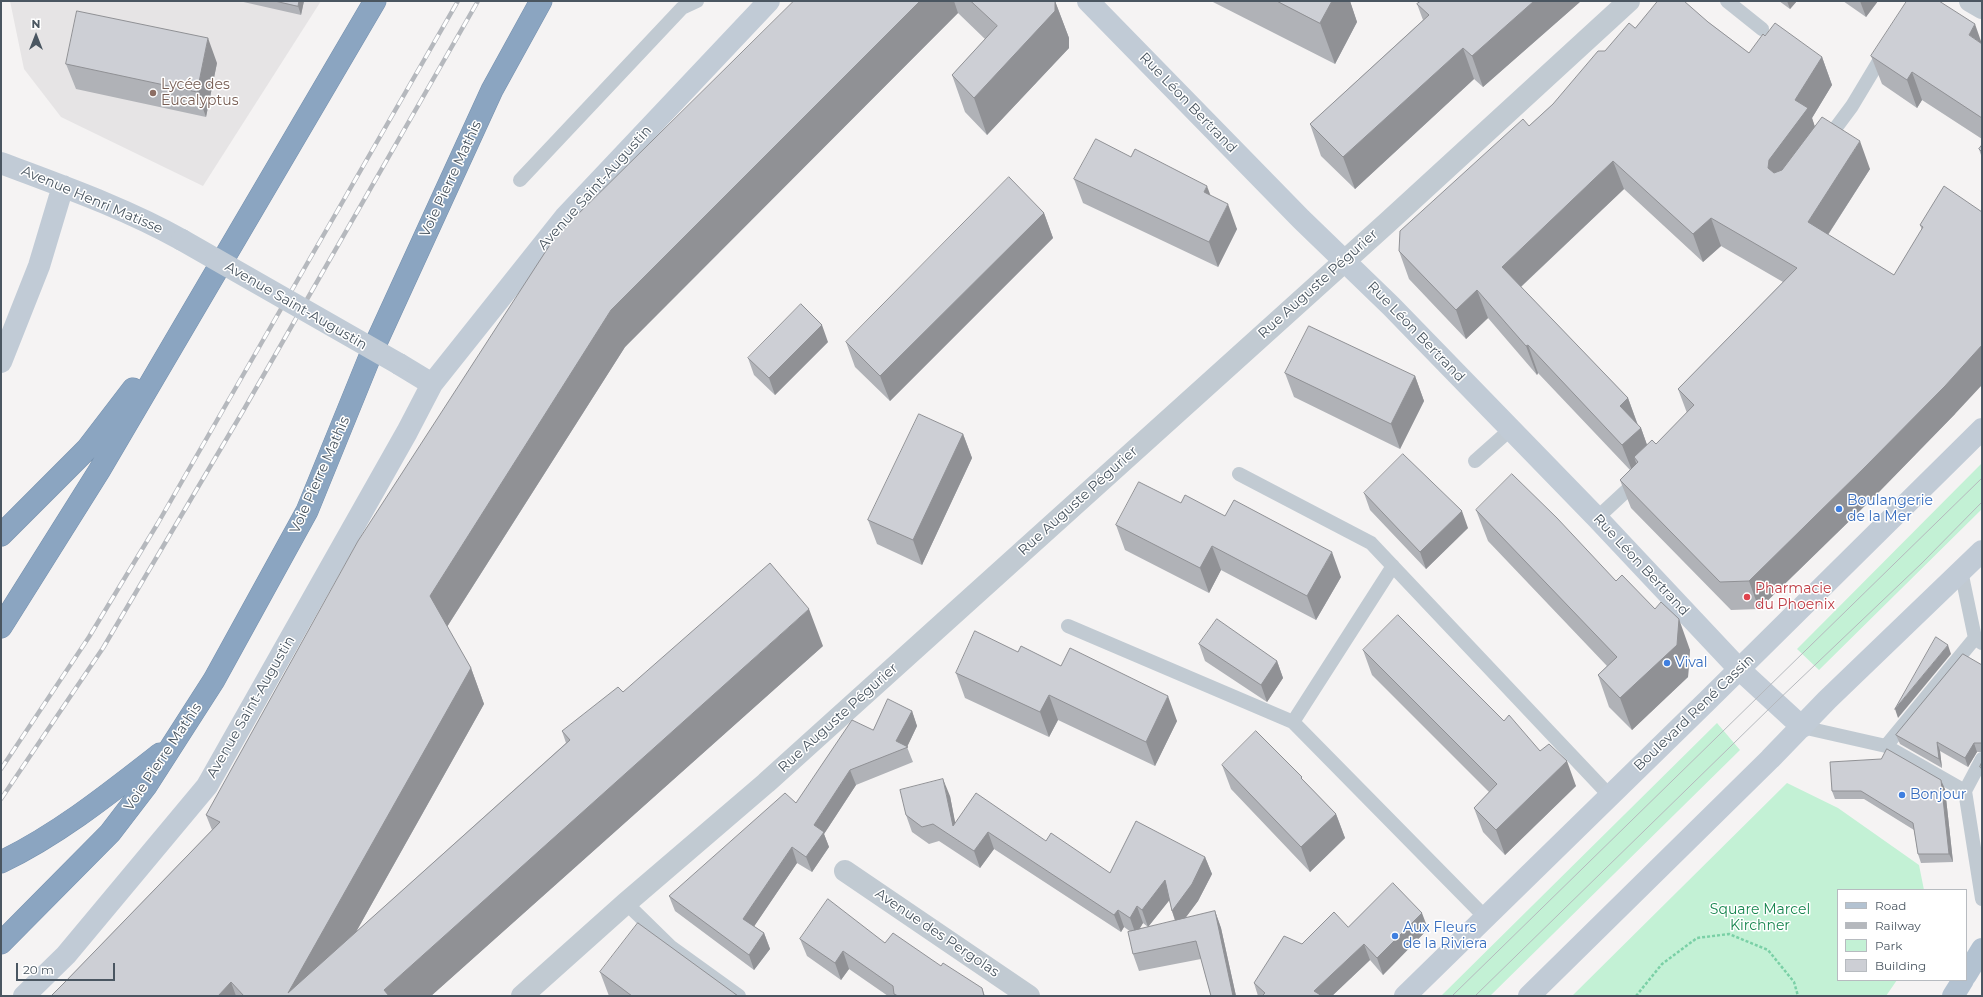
<!DOCTYPE html>
<meta charset="utf-8">
<style>
body{margin:0}
#map{position:relative;width:1983px;height:997px;overflow:hidden;background:#f5f3f3;font-family:Montserrat,sans-serif}
canvas{display:block}
.frame{position:absolute;inset:0;border:2px solid #4a5661;pointer-events:none}
.legend{position:absolute;left:1837px;top:889px;width:130px;height:92px;box-sizing:border-box;background:#fff;border:1px solid #b7bbc0;margin:0;padding:5px 7px;list-style:none;font-size:12px;color:#4a5661}
.legend li{display:flex;align-items:center;gap:8px;height:20px}
.legend b{width:20px;border:1px solid #b7bbc0}
.north{position:absolute;left:16px;top:16px;width:40px;height:40px;-webkit-text-stroke:3px #fff;paint-order:stroke;rotate:0deg;font-size:11px;font-weight:700;line-height:16px;text-align:center;color:#4a5661}
.north::after{content:'';display:block;margin:auto;width:14px;height:18px;background:#4a5661;clip-path:polygon(50% 0,100% 100%,50% 72%,0 100%)}
.scale{position:absolute;left:16px;top:963px;width:99px;height:18px;box-sizing:border-box;border:2px solid #4a5661;border-top:0;padding-left:5px;font-size:12px;line-height:14px;white-space:nowrap;color:#4a5661;-webkit-text-stroke:3px #fff;paint-order:stroke}
</style>
<div id="map">
<canvas width="1983" height="997"></canvas>
<div class="frame"></div>
<ul class="legend">
<li><b style="height:5px;background:#b3c2d1"></b>Road</li>
<li><b style="height:5px;background:#b5b8bd"></b>Railway</li>
<li><b style="height:11px;background:#c3f1d5"></b>Park</li>
<li><b style="height:11px;background:#cdcfd5"></b>Building</li>
</ul>
<div class="north">N</div>
<div class="scale">20 m</div>
</div>
<script>
const context = document.querySelector('canvas').getContext('2d');
context.lineJoin = 'round';
function fill(path, color) { context.fillStyle = color; context.fill(path, 'evenodd'); }
function trace(path, color, width, dash) { context.strokeStyle = color; context.lineWidth = width; context.lineCap = dash ? 'butt' : 'round'; context.setLineDash(dash || []); context.stroke(path); }
function drawText(font, color, halo, rows, align = 'center') {
  context.font = font + ' Montserrat,sans-serif'; context.lineWidth = 3; context.setLineDash([]); context.textBaseline = 'middle'; context.strokeStyle = halo; context.fillStyle = color; for (const [text, x, y, turn = 0] of rows) {
    context.save(); context.translate(x, y); context.rotate((+turn || 0) * Math.PI / 180); context.textAlign = isNaN(turn) ? turn : align; if (halo) context.strokeText(text, 0, 0); context.fillText(text, 0, 0); context.restore();
  }
}
const education = new Path2D(`
 M 10,1 L 321,1 L 203,186 L 61,117 L 24,69 Z`);
const green = new Path2D(`
 M 1982,463 L 1982,509 L 1819,670 L 1797,649 Z
 M 1717,723 L 1740,750 L 1490,996 L 1441,996 Z
 M 1787,783 L 1838,808 L 1919,865 L 1924,890 L 1838,890 L 1838,980 L 1897,980 L 1886,996 L 1572,996 Z`);
const path = new Path2D(`
 M 1636,996 L 1662,964 L 1697,938 L 1729,934 L 1768,950 L 1794,982 L 1798,996`);
const lane = new Path2D(`
 M 1727,1 L 1762,29
 M 1826,141 L 1852,106 L 1885,51
 M 520,180 L 682,8 L 697,1
 M 1475,461 L 1511,429
 M 1239,474 L 1371,543 L 1609,795
 M 1597,518 L 1638,480
 M 1961,571 L 1975,638
 M 1068,626 L 1293,722 L 1485,917
 M 1293,722 L 1393,566
 M 1802,727 L 1886,746 L 1965,791
 M 1886,746 L 1975,638 L 1982,643
 M 1982,759 L 1965,791 L 1982,899
 M 626,903 L 671,947 L 739,996`);
const street = new Path2D(`
 M 1970,1 L 1982,8
 M 845,871 L 1029,996
 M 522,996 L 626,903 L 766,783 L 1388,222 L 1629,1`);
const secondary = new Path2D(`
 M 1088,1 L 1301,219 L 1391,306 L 1597,518 L 1739,669 L 1802,727
 M 1,163 C 62,186 125,208 182,240
 M 1,362 L 39,266 L 63,186
 M 399,364 L 432,384
 M 24,996 L 66,955 L 207,786 L 407,432 L 432,384 L 565,217 L 769,1
 M 1405,996 L 1708,700 L 1982,429
 M 1529,996 L 1770,759 L 1827,700 L 1982,551`);
const primary = new Path2D(`
 M 1966,975 L 1982,949
 M 1953,996 L 1963,980`);
const highway = new Path2D(`
 M 1,535 L 87,449 L 133,389
 M 1,627 L 99,471 L 375,1
 M 1,862 C 59,834 110,793 160,754
 M 1,943 L 110,833 L 146,786 L 214,680 L 307,511 L 371,354 L 492,90 L 541,1`);
const tram = new Path2D(`
 M 1452,996 L 1982,478
 M 1475,996 L 1775,703 L 1922,563 L 1982,502`);
const rail = new Path2D(`
 M 1,769 L 89,637 L 158,523 L 458,1
 M 1,799 L 103,648 L 243,411 L 478,1`);
const secondaryBridge = new Path2D(`
 M 182,240 L 399,364`);
const wall = new Path2D(`
 M 239,1 L 304,1 L 301,15 Z
 M 794,1 L 1055,1 L 1069,38 L 1069,48 L 987,135 L 965,112 L 952,75 L 985,39 L 958,13 L 625,347 L 447,627 L 471,668 L 484,704 L 356,932 L 566,743 L 562,731 L 623,692 L 823,646 L 431,996 L 51,996 L 64,983 L 212,830 L 206,815 Z
 M 1211,1 L 1350,1 L 1357,22 L 1335,64 Z
 M 1421,1 L 1581,1 L 1483,87 L 1474,79 L 1355,189 L 1321,156 L 1310,124 L 1423,20 L 1417,4 Z
 M 1779,1 L 1797,1 L 1790,9 Z
 M 1843,1 L 1878,1 L 1866,17 Z
 M 1708,22 L 1749,53 L 1765,36 L 1822,57 L 1832,85 L 1812,118 L 1815,127 L 1870,169 L 1828,235 L 1894,275 L 1922,230 L 1920,225 L 1982,212 L 1955,414 L 1876,495 L 1759,609 L 1731,610 L 1631,508 L 1620,480 L 1630,470 L 1538,373 L 1537,375 L 1488,318 L 1466,339 L 1409,279 L 1399,251 L 1529,126 L 1553,104 L 1605,51 L 1635,28 ZM 1624,189 L 1703,262 L 1721,246 L 1783,282 L 1678,389 L 1687,413 L 1656,444 L 1647,445 L 1641,428 L 1638,425 L 1628,398 L 1521,287 Z
 M 1982,44 L 1982,139 L 1922,100 L 1917,108 L 1882,84 L 1871,56 Z
 M 217,63 L 206,117 L 76,89 L 66,64 Z
 M 1982,145 L 1982,158 L 1979,149 Z
 M 1074,179 L 1211,196 L 1237,229 L 1218,267 L 1083,203 Z
 M 1044,213 L 1053,238 L 890,401 L 855,367 L 846,342 Z
 M 828,342 L 775,395 L 754,375 L 748,358 Z
 M 1285,373 L 1415,376 L 1424,401 L 1400,449 L 1294,397 Z
 M 963,434 L 972,458 L 922,565 L 877,544 L 868,520 Z
 M 1364,493 L 1468,528 L 1426,569 L 1370,510 Z
 M 1181,503 L 1341,577 L 1316,620 L 1221,570 L 1209,593 L 1125,550 L 1116,525 Z
 M 1476,510 L 1616,581 L 1690,650 L 1688,677 L 1632,730 L 1609,707 L 1598,675 L 1607,666 L 1488,541 Z
 M 1199,644 L 1277,661 L 1283,678 L 1267,702 L 1205,661 Z
 M 1363,650 L 1504,721 L 1540,751 L 1576,786 L 1505,855 L 1483,832 L 1474,808 L 1489,792 L 1372,675 Z
 M 1018,652 L 1061,666 L 1177,721 L 1155,766 L 1058,720 L 1049,737 L 965,698 L 956,673 Z
 M 1982,665 L 1982,752 L 1977,752 L 1968,767 L 1940,751 L 1942,768 L 1900,744 L 1896,735 Z
 M 912,711 L 917,726 L 907,747 L 913,762 L 856,785 L 824,834 L 829,847 L 812,872 L 797,863 L 754,926 L 764,933 L 770,949 L 754,970 L 675,911 L 669,896 L 796,803 Z
 M 1881,759 L 1945,789 L 1953,862 L 1921,863 L 1918,854 L 1914,830 L 1864,799 L 1835,799 L 1832,791 Z
 M 1982,762 L 1982,773 L 1980,767 Z
 M 1222,765 L 1304,781 L 1336,814 L 1345,838 L 1310,872 L 1231,789 Z
 M 950,796 L 955,823 L 1046,841 L 1110,873 L 1205,857 L 1212,874 L 1198,901 L 1185,918 L 1215,911 L 1221,928 L 1236,996 L 1211,996 L 1201,959 L 1139,971 L 1133,954 L 1131,932 L 1124,927 L 1121,932 L 994,849 L 980,868 L 939,841 L 929,844 L 912,832 L 906,815 ZM 1169,900 L 1172,911 L 1175,921 L 1139,929 L 1143,923 L 1148,927 Z
 M 1348,927 L 1428,929 L 1383,975 L 1370,960 L 1332,996 L 1258,996 L 1254,983 L 1302,944 Z
 M 800,939 L 885,943 L 941,966 L 982,988 L 985,996 L 888,996 L 849,969 L 841,980 L 807,956 Z
 M 600,972 L 738,996 L 609,996 Z`);
const shadedWall = new Path2D(`
 M 299,1 L 304,1 L 301,15 L 298,6 Z
 M 920,1 L 954,1 L 958,13 L 625,347 L 443,633 L 430,596 L 611,310 Z
 M 1055,1 L 1069,38 L 1069,48 L 987,135 L 974,98 Z
 M 1332,1 L 1350,1 L 1357,22 L 1335,64 L 1320,23 Z
 M 1534,1 L 1581,1 L 1483,87 L 1472,56 Z
 M 1787,1 L 1797,1 L 1790,9 Z
 M 1860,1 L 1878,1 L 1866,17 Z
 M 1975,24 L 1982,44 L 1969,35 Z
 M 208,38 L 217,63 L 206,117 L 197,92 Z
 M 1463,48 L 1474,79 L 1355,189 L 1343,157 Z
 M 1822,57 L 1832,85 L 1812,118 L 1818,136 L 1779,188 L 1768,168 L 1769,160 L 1795,100 Z
 M 1912,72 L 1922,100 L 1917,108 L 1907,80 Z
 M 1860,141 L 1870,169 L 1818,250 L 1808,222 Z
 M 1613,161 L 1624,189 L 1512,295 L 1502,267 Z
 M 1207,186 L 1216,210 L 1204,192 Z
 M 1228,204 L 1237,229 L 1218,267 L 1209,242 Z
 M 1044,213 L 1053,238 L 890,401 L 880,376 Z
 M 1711,218 L 1721,246 L 1703,262 L 1693,234 Z
 M 1477,290 L 1488,318 L 1466,339 L 1456,310 Z
 M 822,325 L 828,342 L 775,395 L 769,378 Z
 M 1528,345 L 1538,373 L 1537,375 L 1526,346 Z
 M 1982,345 L 1982,385 L 1955,414 L 1876,495 L 1759,609 L 1749,581 Z
 M 1415,376 L 1424,401 L 1400,449 L 1391,424 Z
 M 1628,398 L 1638,426 L 1620,406 Z
 M 1641,428 L 1651,456 L 1638,462 L 1634,457 L 1638,468 L 1633,473 L 1622,445 Z
 M 963,434 L 972,458 L 922,565 L 913,540 Z
 M 1462,511 L 1468,528 L 1426,569 L 1420,552 Z
 M 1212,546 L 1221,570 L 1209,593 L 1200,568 Z
 M 1332,552 L 1341,577 L 1316,620 L 1307,596 Z
 M 809,609 L 823,646 L 431,996 L 386,996 L 384,990 Z
 M 1679,619 L 1690,650 L 1688,677 L 1632,730 L 1620,698 Z
 M 1948,645 L 1951,654 L 1898,718 L 1895,709 Z
 M 1277,661 L 1283,678 L 1267,702 L 1261,685 Z
 M 471,668 L 484,704 L 320,996 L 288,993 Z
 M 1049,695 L 1058,720 L 1049,737 L 1040,712 Z
 M 1168,696 L 1177,721 L 1155,766 L 1146,742 Z
 M 912,711 L 917,726 L 907,747 L 896,741 Z
 M 1937,742 L 1940,751 L 1942,768 L 1939,759 Z
 M 1974,743 L 1977,752 L 1968,767 L 1965,758 Z
 M 1567,761 L 1576,786 L 1505,855 L 1496,830 Z
 M 850,770 L 856,785 L 824,834 L 829,847 L 812,872 L 806,857 L 814,825 Z
 M 943,779 L 950,796 L 959,842 L 953,826 Z
 M 1941,780 L 1945,789 L 1953,862 L 1949,854 Z
 M 1336,814 L 1345,838 L 1310,872 L 1301,847 Z
 M 988,832 L 994,849 L 980,868 L 974,851 Z
 M 792,847 L 797,863 L 749,934 L 743,919 Z
 M 1205,857 L 1212,874 L 1198,901 L 1178,928 L 1172,911 Z
 M 1165,880 L 1172,897 L 1148,927 L 1142,910 Z
 M 1137,906 L 1143,923 L 1136,935 L 1130,918 Z
 M 1118,910 L 1124,927 L 1121,932 L 1114,915 Z
 M 1215,911 L 1221,928 L 1236,996 L 1233,996 Z
 M 1422,913 L 1428,929 L 1383,975 L 1377,958 Z
 M 764,933 L 770,949 L 754,970 L 749,955 Z
 M 1364,944 L 1370,960 L 1332,996 L 1316,996 L 1314,991 Z
 M 843,951 L 849,969 L 841,980 L 835,963 Z
 M 231,982 L 236,996 L 218,996 Z`);
const building = new Path2D(`
 M 275,1 L 299,1 L 298,6 Z
 M 794,1 L 920,1 L 611,310 L 430,596 L 471,668 L 288,993 L 570,740 L 562,731 L 618,687 L 623,692 L 770,563 L 809,609 L 384,990 L 389,996 L 244,996 L 231,982 L 218,996 L 51,996 L 64,983 L 220,822 L 206,815 L 358,541 L 555,237 Z
 M 971,1 L 1055,1 L 1055,11 L 974,98 L 952,75 L 997,26 Z
 M 1277,1 L 1332,1 L 1320,23 Z
 M 1421,1 L 1534,1 L 1472,56 L 1463,48 L 1343,157 L 1310,124 L 1429,15 L 1417,4 Z
 M 1658,1 L 1684,1 L 1708,22 L 1749,53 L 1763,34 L 1765,36 L 1775,23 L 1822,57 L 1795,100 L 1808,108 L 1769,160 L 1768,168 L 1774,173 L 1782,170 L 1822,117 L 1860,141 L 1808,222 L 1894,275 L 1923,227 L 1920,225 L 1944,186 L 1982,212 L 1982,345 L 1945,386 L 1865,467 L 1749,581 L 1720,582 L 1620,480 L 1638,462 L 1634,457 L 1652,440 L 1656,444 L 1694,405 L 1678,389 L 1797,268 L 1711,218 L 1693,234 L 1613,161 L 1502,267 L 1628,398 L 1620,406 L 1641,428 L 1622,445 L 1528,345 L 1526,346 L 1477,290 L 1456,310 L 1399,251 L 1400,231 L 1523,119 L 1529,126 L 1553,104 L 1598,51 L 1605,51 L 1629,23 L 1635,28 Z
 M 1907,1 L 1939,1 L 1975,24 L 1969,35 L 1982,44 L 1982,118 L 1912,72 L 1907,80 L 1871,56 Z
 M 77,11 L 208,38 L 197,92 L 66,64 Z
 M 1096,139 L 1131,157 L 1135,149 L 1207,186 L 1204,192 L 1228,204 L 1209,242 L 1074,179 Z
 M 1982,145 L 1982,152 L 1979,149 Z
 M 1009,177 L 1044,213 L 880,376 L 846,342 Z
 M 801,304 L 822,325 L 769,378 L 748,358 Z
 M 1309,326 L 1415,376 L 1391,424 L 1285,373 Z
 M 919,414 L 963,434 L 913,540 L 868,520 Z
 M 1403,454 L 1462,511 L 1420,552 L 1364,493 Z
 M 1512,474 L 1557,518 L 1616,581 L 1622,575 L 1655,609 L 1661,602 L 1679,619 L 1677,645 L 1620,698 L 1598,675 L 1617,657 L 1476,510 Z
 M 1139,482 L 1181,503 L 1185,495 L 1225,516 L 1234,500 L 1332,552 L 1307,596 L 1212,546 L 1200,568 L 1116,525 Z
 M 1398,615 L 1504,721 L 1509,715 L 1540,751 L 1549,744 L 1567,761 L 1496,830 L 1474,808 L 1497,784 L 1363,650 Z
 M 1217,619 L 1277,661 L 1261,685 L 1199,644 Z
 M 975,631 L 1018,652 L 1021,646 L 1061,666 L 1070,648 L 1168,696 L 1146,742 L 1049,695 L 1040,712 L 956,673 Z
 M 1936,637 L 1948,645 L 1895,709 Z
 M 1963,654 L 1982,665 L 1982,743 L 1974,743 L 1965,758 L 1937,742 L 1939,759 L 1896,735 Z
 M 888,699 L 912,711 L 896,741 L 908,747 L 850,770 L 814,825 L 824,832 L 806,857 L 792,847 L 743,919 L 764,933 L 749,955 L 669,896 L 785,793 L 796,803 L 852,720 L 873,730 Z
 M 1256,731 L 1302,777 L 1301,778 L 1336,814 L 1301,847 L 1222,765 Z
 M 1887,749 L 1941,780 L 1949,854 L 1918,854 L 1913,823 L 1861,791 L 1832,791 L 1830,762 L 1881,759 Z
 M 1982,762 L 1982,768 L 1980,767 Z
 M 943,779 L 953,826 L 976,793 L 1046,841 L 1051,833 L 1110,873 L 1136,821 L 1205,857 L 1192,884 L 1172,911 L 1165,880 L 1142,910 L 1137,906 L 1130,918 L 1118,910 L 1114,915 L 988,832 L 974,851 L 933,824 L 922,827 L 906,815 L 900,790 Z
 M 1393,883 L 1422,913 L 1377,958 L 1364,944 L 1314,991 L 1322,996 L 1262,996 L 1265,993 L 1254,983 L 1284,936 L 1302,944 L 1334,912 L 1348,927 Z
 M 828,899 L 885,943 L 893,933 L 941,966 L 943,963 L 982,988 L 984,996 L 898,996 L 894,994 L 893,986 L 843,951 L 835,963 L 800,939 Z
 M 1215,911 L 1233,996 L 1211,996 L 1196,941 L 1133,954 L 1128,932 Z
 M 638,923 L 738,996 L 632,996 L 600,972 Z`);
const markers = [
 [153,93,4,"#8d6e63"],
 [1839,509,4,"#3f7fe0"],
 [1747,597,4,"#e0444e"],
 [1667,663,4,"#3f7fe0"],
 [1902,795,4,"#3f7fe0"],
 [1395,936,4,"#3f7fe0"]
];
const educationNames = [
 ["Lycée des",161,85],
 ["Eucalyptus",161,101]
];
const streetNames = [
 ["Rue Léon Bertrand",1188,103,46],
 ["Voie Pierre Mathis",451,179,-65],
 ["Avenue Saint-Augustin",595,188,-48],
 ["Avenue Henri Matisse",92,200,23],
 ["Rue Auguste Pégurier",1318,284,-42],
 ["Avenue Saint-Augustin",296,306,30],
 ["Rue Léon Bertrand",1416,332,46],
 ["Voie Pierre Mathis",320,475,-66],
 ["Rue Auguste Pégurier",1078,501,-42],
 ["Rue Léon Bertrand",1641,565,47],
 ["Avenue Saint-Augustin",251,707,-60],
 ["Boulevard René Cassin",1694,713,-44],
 ["Rue Auguste Pégurier",838,718,-42],
 ["Voie Pierre Mathis",163,757,-56],
 ["Avenue des Pergolas",937,933,34]
];
const shopNames = [
 ["Boulangerie",1847,501],
 ["de la Mer",1847,517],
 ["Vival",1675,663],
 ["Bonjour",1910,795],
 ["Aux Fleurs",1403,928],
 ["de la Riviera",1403,944]
];
const healthNames = [
 ["Pharmacie",1755,589],
 ["du Phoenix",1755,605]
];
const parkNames = [
 ["Square Marcel",1760,910],
 ["Kirchner",1760,926]
];
fill(education, '#e6e4e5');
fill(green, '#c3f1d5');
trace(highway, '#7690ad', 23);
trace(path, '#7ad0a6', 2.5, [3, 2]);
trace(lane, '#c1cad2', 14);
trace(street, '#c1cad2', 22);
trace(secondary, '#c1cbd6', 22);
trace(primary, '#b3c2d1', 22);
trace(highway, '#8ba5c1', 22);
trace(tram, '#b5b8bd', 1);
trace(rail, '#b5b8bd', 4.5);
trace(rail, '#fff', 3, [9]);
trace(secondaryBridge, '#c1cbd6', 22);
fill(wall, '#b0b2b7');
fill(shadedWall, '#909195');
fill(building, '#cdcfd5');
trace(building, '#909195', 1);
for (const [x, y, r, color] of markers) { const dot = new Path2D(); dot.arc(x, y, r, 0, 2 * Math.PI); context.fillStyle = color; context.fill(dot); trace(dot, '#fff', 1.5); }
drawText('14px', '#785e54', '#fff', educationNames, 'left');
drawText('14px', '#4a5661', '#fff', streetNames);
drawText('14px', '#366cbe', '#fff', shopNames, 'left');
drawText('14px', '#be3a42', '#fff', healthNames, 'left');
drawText('14px', '#17864f', '#fff', parkNames);
</script>
